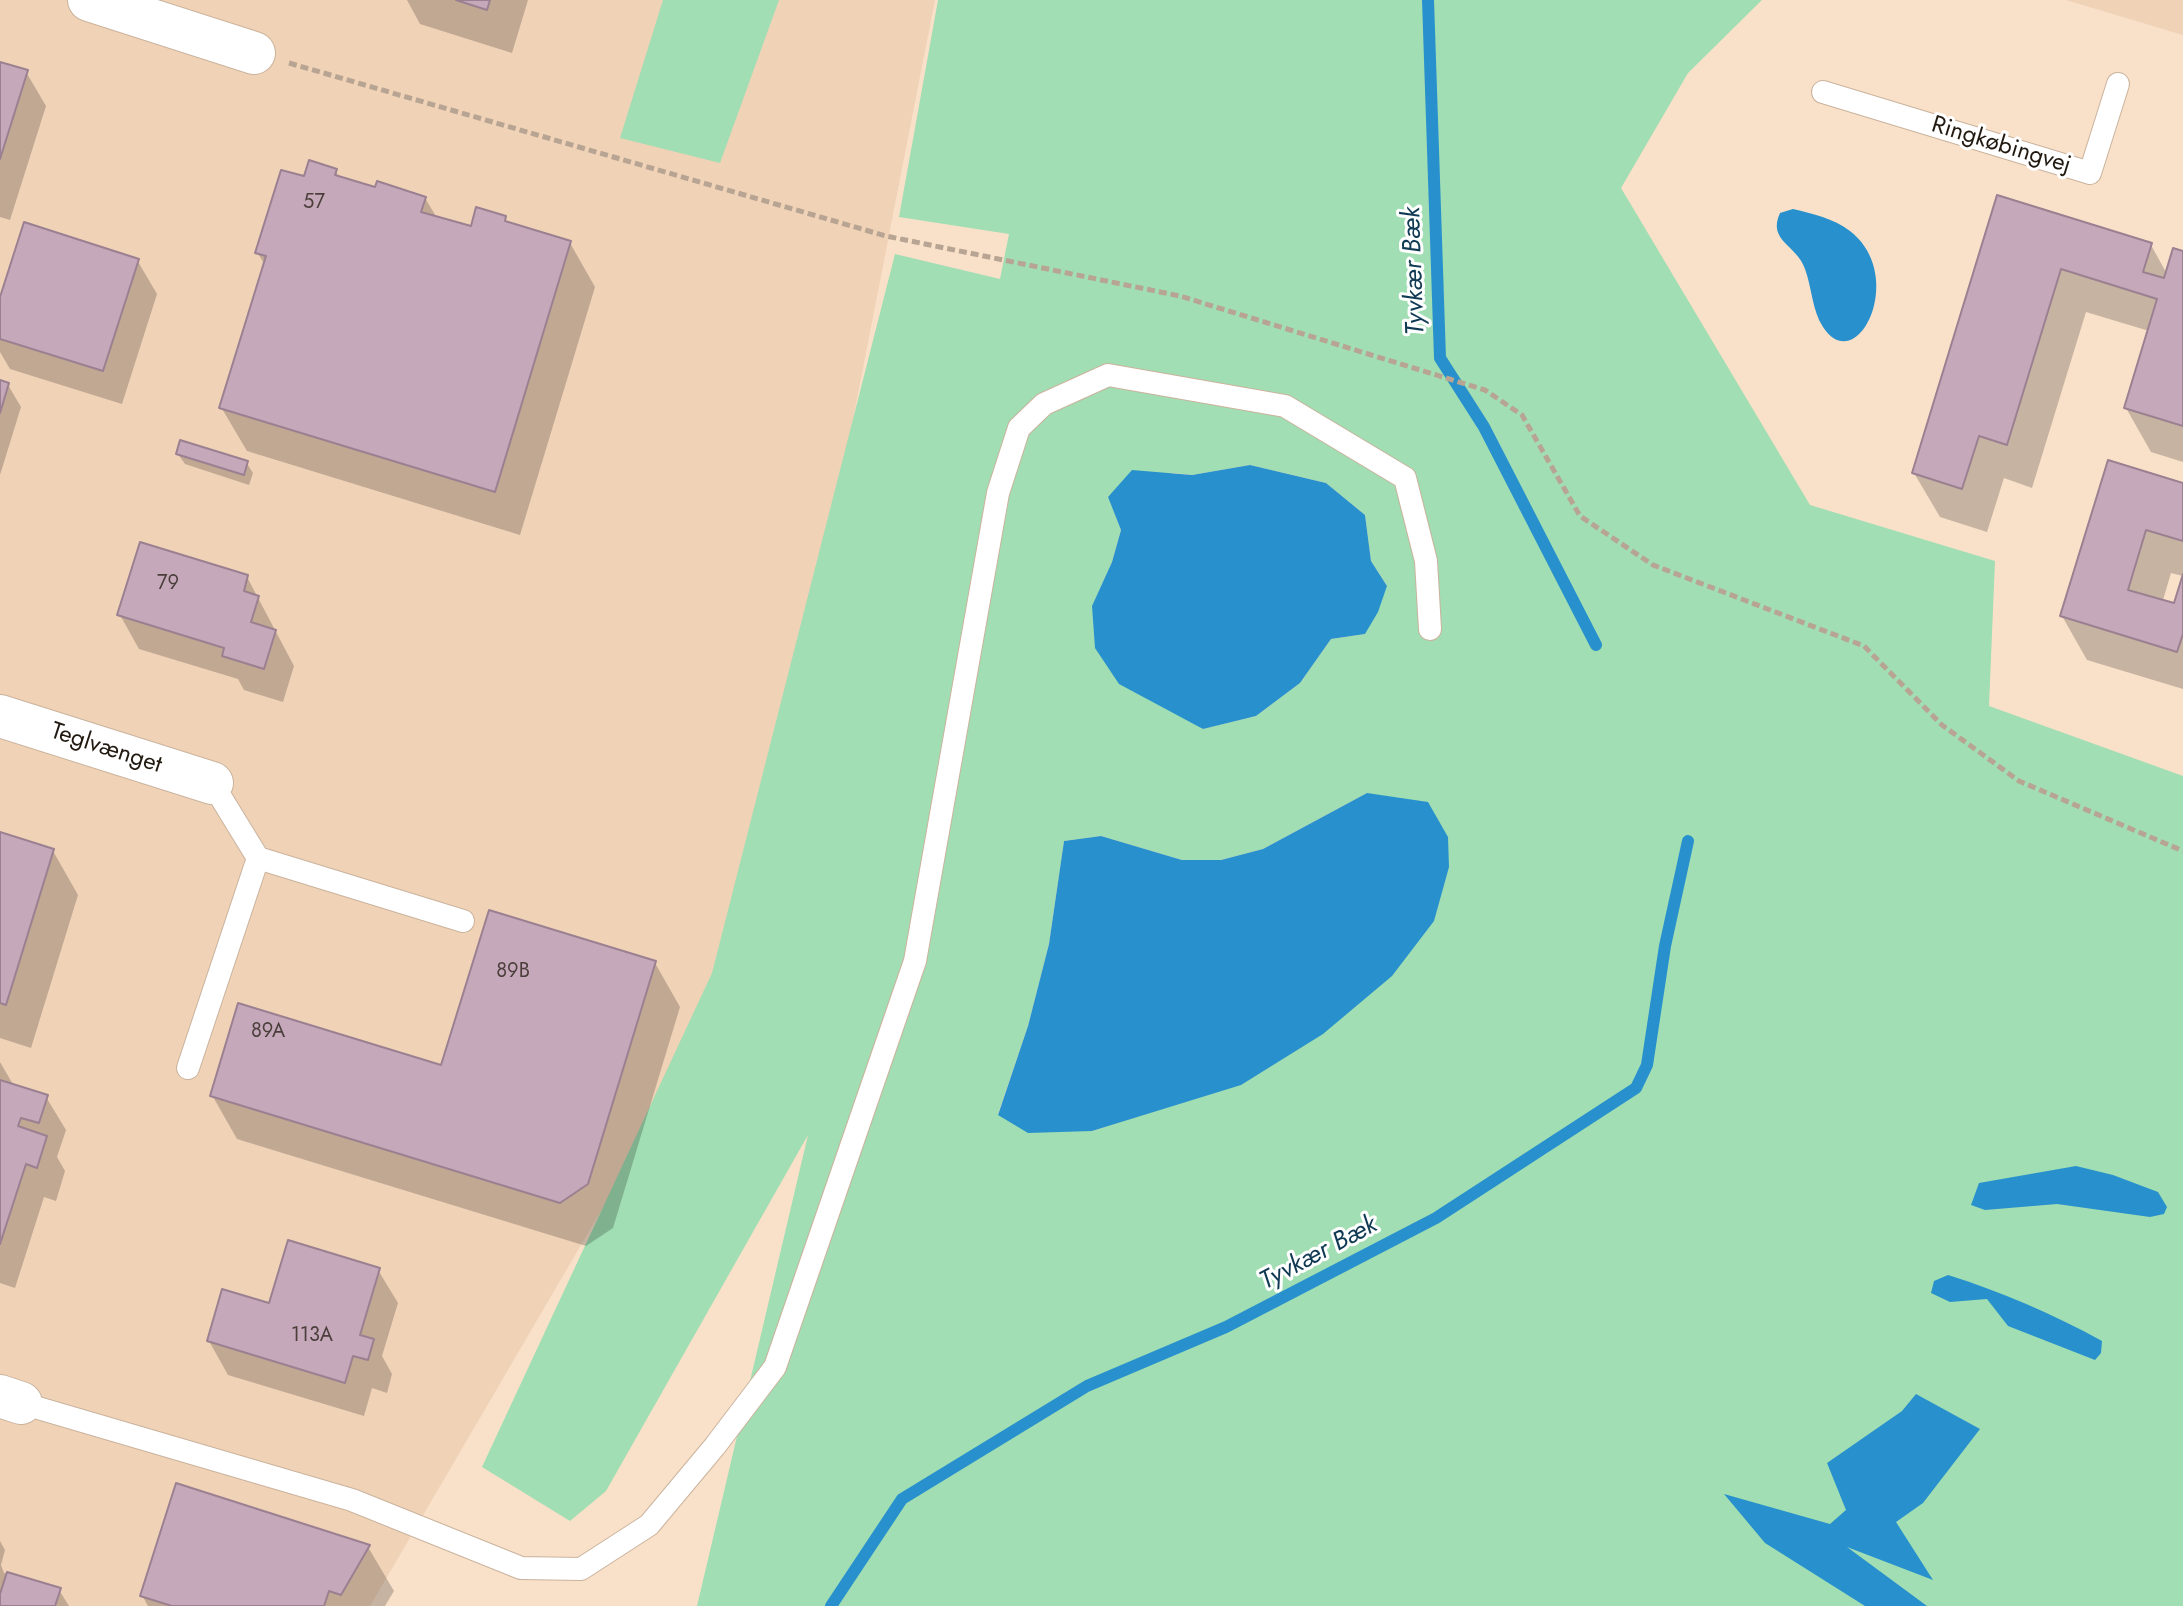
<!DOCTYPE html>
<meta charset="utf-8">
<style>
body{margin:0}
canvas{display:block;background:#f9e0c9}
</style>
<canvas width="2183" height="1606"></canvas>
<script>
const context = document.querySelector('canvas').getContext('2d');
context.lineJoin = 'round';
function fill(path, color) { context.fillStyle = color; context.fill(path, 'evenodd'); }
function trace(path, color, width, dash) { context.strokeStyle = color; context.lineWidth = width; context.lineCap = dash ? 'butt' : 'round'; context.setLineDash(dash || []); context.stroke(path); }
function drawText(font, color, halo, rows, align = 'center') {
  context.font = font + ' Jost,sans-serif'; context.lineWidth = 6; context.setLineDash([]); context.textBaseline = 'middle'; context.strokeStyle = halo; context.fillStyle = color; for (const [text, x, y, turn = 0] of rows) {
    context.save(); context.translate(x, y); context.rotate((+turn || 0) * Math.PI / 180); context.textAlign = isNaN(turn) ? turn : align; if (halo) context.strokeText(text, 0, 0); context.fillText(text, 0, 0); context.restore();
  }
}
const built = new Path2D(`
 M 0,0 L 935,0 L 747,961 L 370,1606 L 0,1606 Z
 M 2066,0 L 2183,0 L 2183,35 Z`);
const green = new Path2D(`
 M 663,0 L 779,0 L 720,163 L 620,138 Z
 M 938,0 L 1762,0 L 1688,73 L 1621,188 L 1810,505 L 1995,561 L 1989,706 L 2183,776 L 2183,1606 L 697,1606 L 808,1135 L 606,1491 L 570,1521 L 482,1467 L 712,973 L 895,254 L 1000,279 L 1009,234 L 899,217 ZM 1250,465 L 1326,483 L 1365,515 L 1371,561 L 1387,586 L 1365,634 L 1331,639 L 1300,683 L 1256,716 L 1202,729 L 1092,607 L 1112,562 L 1121,530 L 1108,496 L 1173,473 L 1192,475 ZM 1367,793 L 1151,1112 L 1092,1131 L 998,1114 L 1028,1026 L 1049,944 L 1064,841 L 1101,836 L 1182,860 L 1221,860 L 1263,849 Z`);
const water = new Path2D(`
 M 1793,209 C 1813,214 1833,218 1850,231 C 1908,276 1857,379 1823,327 C 1812,310 1812,288 1805,269 C 1797,245 1767,241 1780,213 Z
 M 1250,465 L 1326,483 L 1365,515 L 1371,561 L 1387,586 L 1378,612 L 1365,634 L 1331,639 L 1300,683 L 1256,716 L 1203,729 L 1119,684 L 1095,648 L 1092,606 L 1112,562 L 1121,530 L 1108,497 L 1132,470 L 1192,475 Z
 M 1367,793 L 1428,802 L 1448,837 L 1449,867 L 1434,921 L 1392,976 L 1323,1034 L 1241,1085 L 1092,1131 L 1028,1133 L 998,1115 L 1028,1026 L 1049,944 L 1064,841 L 1101,836 L 1182,860 L 1221,860 L 1263,849 Z
 M 2076,1166 L 2113,1175 L 2158,1192 L 2167,1207 L 2164,1214 L 2150,1217 L 2057,1204 L 1985,1210 L 1971,1205 L 1979,1183 Z
 M 1948,1275 C 2002,1292 2053,1314 2102,1341 L 2101,1353 L 2095,1360 L 2008,1326 L 1987,1299 L 1950,1302 L 1931,1293 L 1934,1281 Z
 M 1916,1394 L 1980,1429 L 1923,1503 L 1896,1522 L 1933,1580 L 1847,1547 L 1927,1606 L 1865,1606 L 1765,1543 L 1724,1494 L 1830,1524 L 1846,1510 L 1827,1463 L 1902,1411 Z`);
const shadow = new Path2D(`
 M 407,0 L 528,0 L 512,53 L 420,24 Z
 M 0,64 L 26,72 L 46,106 L 10,220 L 0,217 Z
 M 335,170 L 339,177 L 377,190 L 425,198 L 437,218 L 472,229 L 504,218 L 508,224 L 570,243 L 595,287 L 520,535 L 247,451 L 221,407 L 265,265 L 257,252 L 306,179 Z
 M 1999,198 L 2151,245 L 2167,274 L 2183,253 L 2183,462 L 2151,452 L 2126,408 L 2149,331 L 2086,312 L 2032,488 L 2004,478 L 1987,532 L 1940,517 L 1914,473 Z
 M 137,260 L 157,294 L 122,404 L 10,369 L 0,352 L 0,304 Z
 M 0,383 L 8,385 L 21,407 L 0,475 Z
 M 178,454 L 246,462 L 253,473 L 249,485 L 185,464 Z
 M 2183,485 L 2183,576 L 2171,573 L 2163,600 L 2175,606 L 2183,581 L 2183,689 L 2087,660 L 2062,616 Z
 M 247,577 L 294,666 L 283,702 L 244,690 L 238,679 L 139,649 L 120,615 Z
 M 0,834 L 53,851 L 78,895 L 31,1048 L 0,1038 Z
 M 655,963 L 680,1007 L 613,1228 L 586,1246 L 237,1139 L 212,1095 L 442,1068 Z
 M 0,1062 L 14,1086 L 46,1097 L 66,1130 L 57,1157 L 65,1171 L 56,1201 L 44,1197 L 15,1288 L 0,1283 Z
 M 378,1270 L 398,1303 L 382,1356 L 392,1374 L 387,1393 L 372,1388 L 364,1416 L 228,1375 L 209,1341 L 270,1306 Z
 M 0,1541 L 5,1550 L 1,1565 L 4,1573 L 59,1590 L 69,1606 L 0,1606 L 3,1592 L 0,1591 Z
 M 368,1547 L 394,1591 L 385,1606 L 148,1606 L 142,1595 Z`);
const stream = new Path2D(`
 M 1428,0 L 1440,358 L 1484,427 L 1596,645
 M 831,1606 L 902,1499 L 1087,1386 L 1226,1327 L 1436,1218 L 1636,1088 L 1647,1065 L 1665,946 L 1688,841`);
const building = new Path2D(`
 M 456,0 L 490,0 L 487,10 Z
 M 0,62 L 28,70 L 0,159 Z
 M 309,160 L 337,169 L 335,175 L 375,187 L 377,181 L 426,197 L 421,212 L 471,226 L 476,207 L 506,216 L 505,221 L 571,241 L 495,492 L 219,408 L 266,256 L 255,253 L 281,170 L 304,176 Z
 M 1997,195 L 2152,243 L 2143,272 L 2164,278 L 2173,248 L 2183,251 L 2183,426 L 2124,408 L 2157,299 L 2061,269 L 2007,445 L 1979,436 L 1962,489 L 1912,473 Z
 M 24,222 L 139,259 L 103,371 L 0,339 L 0,297 Z
 M 0,380 L 9,383 L 0,413 Z
 M 180,440 L 248,461 L 244,475 L 176,454 Z
 M 2108,460 L 2183,483 L 2183,541 L 2146,530 L 2128,590 L 2174,603 L 2183,574 L 2183,634 L 2177,652 L 2060,616 Z
 M 140,542 L 248,575 L 244,591 L 259,596 L 251,622 L 276,630 L 264,669 L 222,656 L 224,648 L 117,615 Z
 M 0,832 L 54,849 L 6,1005 L 0,1003 Z
 M 489,910 L 656,961 L 588,1184 L 560,1203 L 210,1096 L 238,1003 L 441,1065 Z
 M 0,1080 L 48,1095 L 39,1123 L 21,1118 L 18,1126 L 47,1136 L 37,1168 L 26,1164 L 0,1244 Z
 M 288,1240 L 380,1268 L 360,1335 L 374,1339 L 368,1360 L 353,1356 L 345,1383 L 207,1341 L 222,1289 L 269,1303 Z
 M 176,1483 L 370,1545 L 341,1595 L 329,1591 L 324,1606 L 172,1606 L 140,1596 Z
 M 7,1572 L 61,1588 L 55,1606 L 0,1606 L 0,1594 Z`);
const path = new Path2D(`
 M 289,63 L 886,236 L 1180,296 L 1485,390 L 1522,415 L 1580,516 L 1653,565 L 1864,646 L 1942,725 L 2019,781 L 2183,851`);
const service = new Path2D(`
 M 1823,92 L 2090,173 L 2118,84
 M 212,783 L 258,858
 M 188,1068 L 258,858 L 463,921
 M 21,1403 L 352,1500 L 521,1568 L 581,1569 L 649,1525 L 715,1446 L 775,1367 L 915,961 L 998,493 L 1019,428 L 1044,404 L 1108,375 L 1285,406 L 1405,478 L 1426,561 L 1430,629`);
const minor = new Path2D(`
 M 89,0 L 254,53
 M 0,716 L 212,783
 M 0,1396 L 21,1403`);
const numberNames = [
 ["57",314,203],
 ["79",168,584],
 ["89B",513,972],
 ["89A",268,1032],
 ["113A",312,1336]
];
const streetNames = [
 ["Ringkøbingvej",2001,146,17],
 ["Teglvænget",106,749,18]
];
const waterNames = [
 ["Tyvkær Bæk",1415,271,-92],
 ["Tyvkær Bæk",1319,1254,-28]
];
fill(built, '#f0d2b7');
fill(green, '#a1deb3');
fill(water, '#2891cd');
fill(shadow, '#0003');
trace(stream, '#2891cd', 12);
fill(building, '#c5a9ba');
trace(building, '#9b8091', 2);
trace(service, '#cab39d', 24);
trace(minor, '#cab39d', 44);
trace(path, '#b8a492', 5, [8, 4]);
trace(service, '#fff', 22);
trace(minor, '#fff', 42);
drawText('20px', '#4b3e3b', null, numberNames);
drawText('24px', '#221a11', '#fff', streetNames);
drawText('italic 26px', '#103953', '#fff', waterNames);
</script>
